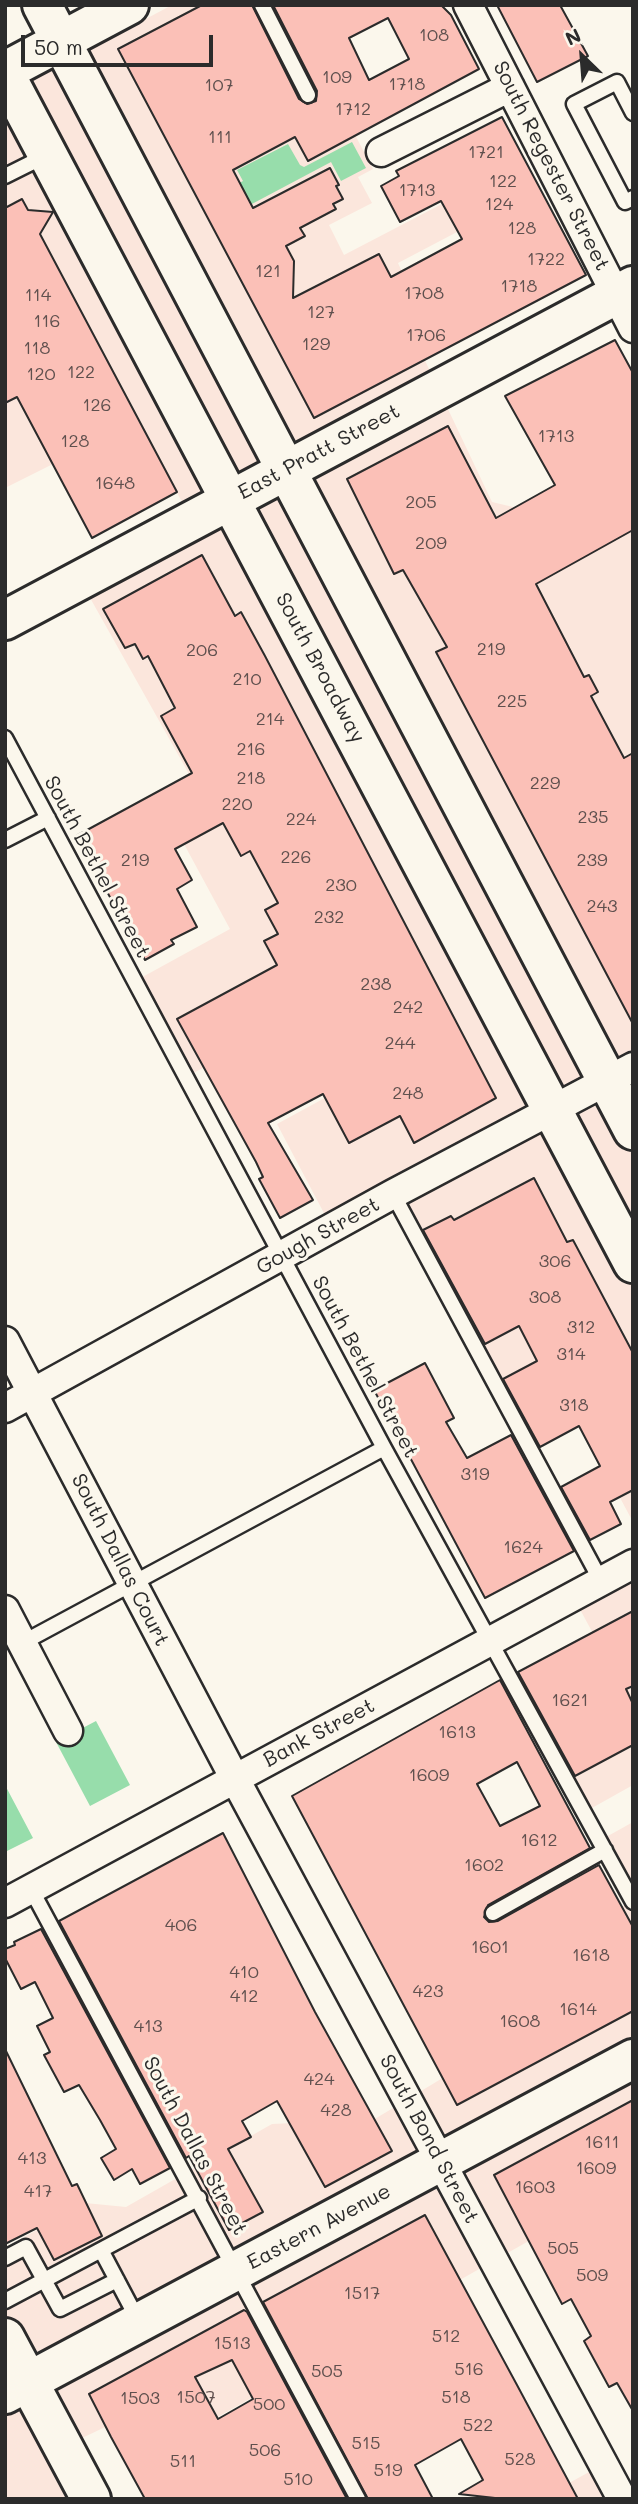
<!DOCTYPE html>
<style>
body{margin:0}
#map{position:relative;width:638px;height:2504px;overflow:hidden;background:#fbf7ec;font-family:Mali,sans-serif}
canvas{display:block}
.frame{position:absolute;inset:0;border:7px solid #2b2b2b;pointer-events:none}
.north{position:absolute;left:547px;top:21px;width:70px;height:70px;-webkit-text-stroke:5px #fbf7ec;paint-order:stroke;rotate:335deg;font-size:19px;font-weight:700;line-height:28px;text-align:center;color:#2b2b2b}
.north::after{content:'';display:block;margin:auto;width:24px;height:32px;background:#2b2b2b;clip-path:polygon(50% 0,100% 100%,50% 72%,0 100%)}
.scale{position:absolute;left:21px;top:35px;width:192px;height:32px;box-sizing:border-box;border:4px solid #2b2b2b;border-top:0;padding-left:9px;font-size:21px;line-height:24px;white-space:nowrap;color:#2b2b2b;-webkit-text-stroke:5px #fbf7ec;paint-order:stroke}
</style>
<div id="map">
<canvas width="638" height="2504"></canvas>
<div class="frame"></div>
<div class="north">N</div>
<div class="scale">50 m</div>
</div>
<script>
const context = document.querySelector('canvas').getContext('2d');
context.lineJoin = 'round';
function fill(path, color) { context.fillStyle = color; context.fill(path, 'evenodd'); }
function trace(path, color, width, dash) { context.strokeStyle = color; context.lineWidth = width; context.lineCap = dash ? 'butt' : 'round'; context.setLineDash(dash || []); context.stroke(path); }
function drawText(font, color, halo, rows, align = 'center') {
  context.font = font + ' Mali,sans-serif'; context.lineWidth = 6; context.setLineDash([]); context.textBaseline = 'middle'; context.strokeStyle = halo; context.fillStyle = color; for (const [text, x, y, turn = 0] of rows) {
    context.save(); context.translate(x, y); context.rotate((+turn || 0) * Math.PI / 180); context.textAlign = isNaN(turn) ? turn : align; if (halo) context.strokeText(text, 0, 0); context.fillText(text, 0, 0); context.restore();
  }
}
const built = new Path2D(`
 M 172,5 L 227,5 L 260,22 L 306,107 L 333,93 L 373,169 L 358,177 L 372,203 L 329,225 L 344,255 L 463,193 L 478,221 L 398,263 L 408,285 L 393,293 L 492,502 L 530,511 L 605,477 L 633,533 L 633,1522 L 581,1425 L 529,1453 L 396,1201 L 335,1234 L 277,1124 L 356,1081 L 315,1007 L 188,1076 L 137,980 L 230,929 L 184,844 L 212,762 L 189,774 L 80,580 L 191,519 L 139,421 L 5,488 L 5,94 Z
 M 633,1558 L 633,1707 L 570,1591 Z
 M 633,1745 L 633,1785 L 583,1813 L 566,1782 Z
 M 633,1822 L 633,2182 L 177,2440 L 139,2411 L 61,2448 L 88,2499 L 5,2499 L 5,2248 L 85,2203 L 126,2207 L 272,2124 L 293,2123 L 312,2157 L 517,2033 L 572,1934 L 631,1902 L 599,1841 Z
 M 600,2466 L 618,2499 L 540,2499 Z`);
const green = new Path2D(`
 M 352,142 L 366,168 L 341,181 L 331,162 L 250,205 L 202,203 L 243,181 L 237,170 L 288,144 L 300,165 L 304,167 Z
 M 96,1721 L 130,1785 L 90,1806 L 56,1742 Z
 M 5,1785 L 33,1838 L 5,1852 Z`);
const building = new Path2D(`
 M 202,5 L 252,5 L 299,99 L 307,104 L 316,101 L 317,91 L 273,5 L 441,5 L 451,15 L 479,69 L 308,161 L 295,137 L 233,170 L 253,208 L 330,168 L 339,185 L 336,186 L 343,199 L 333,204 L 336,209 L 300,228 L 305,236 L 286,246 L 294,261 L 293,298 L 379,254 L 391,277 L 462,239 L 441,201 L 400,222 L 381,186 L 399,176 L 396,171 L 502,117 L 586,275 L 314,418 L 118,49 ZM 388,18 L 409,59 L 369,80 L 349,38 Z
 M 497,5 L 560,5 L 588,56 L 537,82 Z
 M 22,199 L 28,210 L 53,212 L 40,234 L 177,492 L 92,538 L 17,397 L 5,403 L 5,208 Z
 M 615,340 L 633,373 L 633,530 L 536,584 L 584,677 L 589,675 L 598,692 L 591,696 L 624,758 L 633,753 L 633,1024 L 436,652 L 447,647 L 403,570 L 394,574 L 347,479 L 448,426 L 496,518 L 555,485 L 505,396 Z
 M 202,555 L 235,616 L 241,612 L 265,656 L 496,1098 L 414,1143 L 400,1116 L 349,1143 L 323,1094 L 268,1123 L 313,1200 L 280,1218 L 259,1179 L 263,1177 L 256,1162 L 177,1019 L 277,965 L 264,941 L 278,934 L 265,910 L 278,903 L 250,851 L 241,856 L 223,823 L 175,849 L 192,880 L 177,889 L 197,927 L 171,940 L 174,944 L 145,960 L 76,836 L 192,773 L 161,716 L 175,708 L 148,656 L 143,659 L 135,644 L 125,648 L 103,609 Z
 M 534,1178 L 567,1242 L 573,1240 L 633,1353 L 633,1490 L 610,1502 L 621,1524 L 590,1540 L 561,1487 L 600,1466 L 579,1426 L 540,1447 L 503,1379 L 537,1361 L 519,1326 L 485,1344 L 423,1230 L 451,1216 L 454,1220 Z
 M 425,1363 L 454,1418 L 446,1422 L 467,1458 L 511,1435 L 574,1551 L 485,1598 L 374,1390 Z
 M 633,1611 L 633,1686 L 626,1689 L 633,1704 L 633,1745 L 575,1776 L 518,1672 Z
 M 500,1680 L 590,1848 L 488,1905 L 484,1917 L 489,1922 L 498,1921 L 599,1865 L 633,1927 L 633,2011 L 457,2105 L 292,1796 ZM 517,1762 L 540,1806 L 500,1826 L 477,1784 Z
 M 223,1833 L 315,2012 L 392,2151 L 325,2187 L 277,2101 L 242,2121 L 251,2137 L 228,2149 L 263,2212 L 229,2230 L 189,2156 L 186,2158 L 59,1921 Z
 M 41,1929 L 170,2168 L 140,2184 L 132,2169 L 114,2180 L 101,2158 L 116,2149 L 100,2120 L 79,2085 L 64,2092 L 44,2055 L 50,2052 L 37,2026 L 53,2018 L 35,1982 L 21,1989 L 5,1958 L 5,1949 L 15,1945 L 14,1942 Z
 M 5,2049 L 72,2186 L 77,2184 L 102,2236 L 54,2260 L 37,2228 L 5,2244 Z
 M 633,2100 L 633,2411 L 617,2383 L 609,2387 L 584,2341 L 591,2336 L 571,2299 L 562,2304 L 494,2175 Z
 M 425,2215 L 517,2385 L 578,2499 L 504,2499 L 459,2494 L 483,2480 L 461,2439 L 415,2465 L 433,2499 L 368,2499 L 263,2302 Z
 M 244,2310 L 247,2312 L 347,2499 L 145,2499 L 111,2437 L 89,2394 ZM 232,2360 L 253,2399 L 218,2419 L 195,2377 Z`);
const lane = new Path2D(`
 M 262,5 L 308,95
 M 633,113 L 617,82 L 574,104 L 625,202 L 633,198
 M 5,176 L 47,155
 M 5,738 L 384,1448 L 633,1902
 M 5,840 L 48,818
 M 393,1194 L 601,1581
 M 22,1643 L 384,1448
 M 31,1889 L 358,2499
 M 493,1913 L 605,1850
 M 5,2258 L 26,2247 L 60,2309 L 117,2280
 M 5,2301 L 101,2250
 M 138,2320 L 101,2250 L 199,2198`);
const street = new Path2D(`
 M 468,5 L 633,328
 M 381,152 L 510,87
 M 5,1341 L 235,1779 L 622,2499
 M 5,1408 L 393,1194 L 633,1067
 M 5,1610 L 68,1731
 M 5,1903 L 633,1564`);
const secondary = new Path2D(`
 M 42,5 L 633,1130
 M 5,71 L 129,5
 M 5,74 L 633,1263
 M 5,620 L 633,286
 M 5,2338 L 91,2499`);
const primary = new Path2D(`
 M 5,2394 L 633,2059`);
const numberNames = [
 ["108",434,35],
 ["109",337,77],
 ["1718",407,84],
 ["107",219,85],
 ["1712",353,109],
 ["111",220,137],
 ["1721",486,152],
 ["122",503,181],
 ["1713",417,190],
 ["124",499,204],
 ["128",522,228],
 ["1722",546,259],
 ["121",268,271],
 ["1718",519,286],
 ["1708",424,293],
 ["114",38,295],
 ["127",321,312],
 ["116",47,321],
 ["1706",426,335],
 ["129",316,344],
 ["118",37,348],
 ["122",81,372],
 ["120",41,374],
 ["126",97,405],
 ["1713",556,436],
 ["128",75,441],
 ["1648",115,483],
 ["205",421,502],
 ["209",431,543],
 ["219",491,649],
 ["206",202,650],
 ["210",247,679],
 ["225",512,701],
 ["214",270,719],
 ["216",251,749],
 ["218",251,778],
 ["229",545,783],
 ["220",237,804],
 ["235",593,817],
 ["224",301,819],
 ["226",296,857],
 ["219",135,860],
 ["239",592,860],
 ["230",341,885],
 ["243",602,906],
 ["232",329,917],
 ["238",376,984],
 ["242",408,1007],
 ["244",400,1043],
 ["248",408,1093],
 ["306",555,1261],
 ["308",545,1297],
 ["312",581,1327],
 ["314",571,1354],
 ["318",574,1405],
 ["319",475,1474],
 ["1624",523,1547],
 ["1621",570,1700],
 ["1613",457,1732],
 ["1609",429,1775],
 ["1612",539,1840],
 ["1602",484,1865],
 ["406",181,1925],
 ["1601",490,1947],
 ["1618",591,1955],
 ["410",244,1972],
 ["423",428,1991],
 ["412",244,1996],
 ["1614",578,2009],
 ["1608",520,2021],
 ["413",148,2026],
 ["424",319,2079],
 ["428",336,2110],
 ["1611",602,2142],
 ["413",32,2158],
 ["1609",596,2168],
 ["1603",535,2187],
 ["417",38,2191],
 ["505",563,2248],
 ["509",592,2275],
 ["1517",362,2293],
 ["512",446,2336],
 ["1513",232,2343],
 ["516",469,2369],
 ["505",327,2371],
 ["1507",196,2397],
 ["518",456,2397],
 ["1503",140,2398],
 ["500",269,2404],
 ["522",478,2425],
 ["515",366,2443],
 ["506",265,2450],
 ["528",520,2459],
 ["511",183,2461],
 ["519",388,2470],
 ["510",298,2479]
];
const streetNames = [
 ["South Regester Street",551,166,63],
 ["East Pratt Street",319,452,-28],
 ["South Broadway",320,668,62],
 ["South Bethel Street",97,867,62],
 ["Gough Street",318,1236,-29],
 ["South Bethel Street",365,1367,62],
 ["South Dallas Court",120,1560,63],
 ["Bank Street",319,1733,-28],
 ["South Bond Street",429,2139,62],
 ["South Dallas Street",195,2146,62],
 ["Eastern Avenue",319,2227,-28]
];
fill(built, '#fbe6dc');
fill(green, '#97ddab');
fill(building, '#fbc0b7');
trace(building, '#2b2b2b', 2);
trace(lane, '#2b2b2b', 19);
trace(street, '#2b2b2b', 33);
trace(secondary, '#2b2b2b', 44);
trace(primary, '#2b2b2b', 44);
trace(lane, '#fbf7ec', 14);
trace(street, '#fbf7ec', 28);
trace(secondary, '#fbf7ec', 38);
trace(primary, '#fbf7ec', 38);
drawText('18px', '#5f504e', null, numberNames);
drawText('21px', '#2b2b2b', '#fbf7ec', streetNames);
</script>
